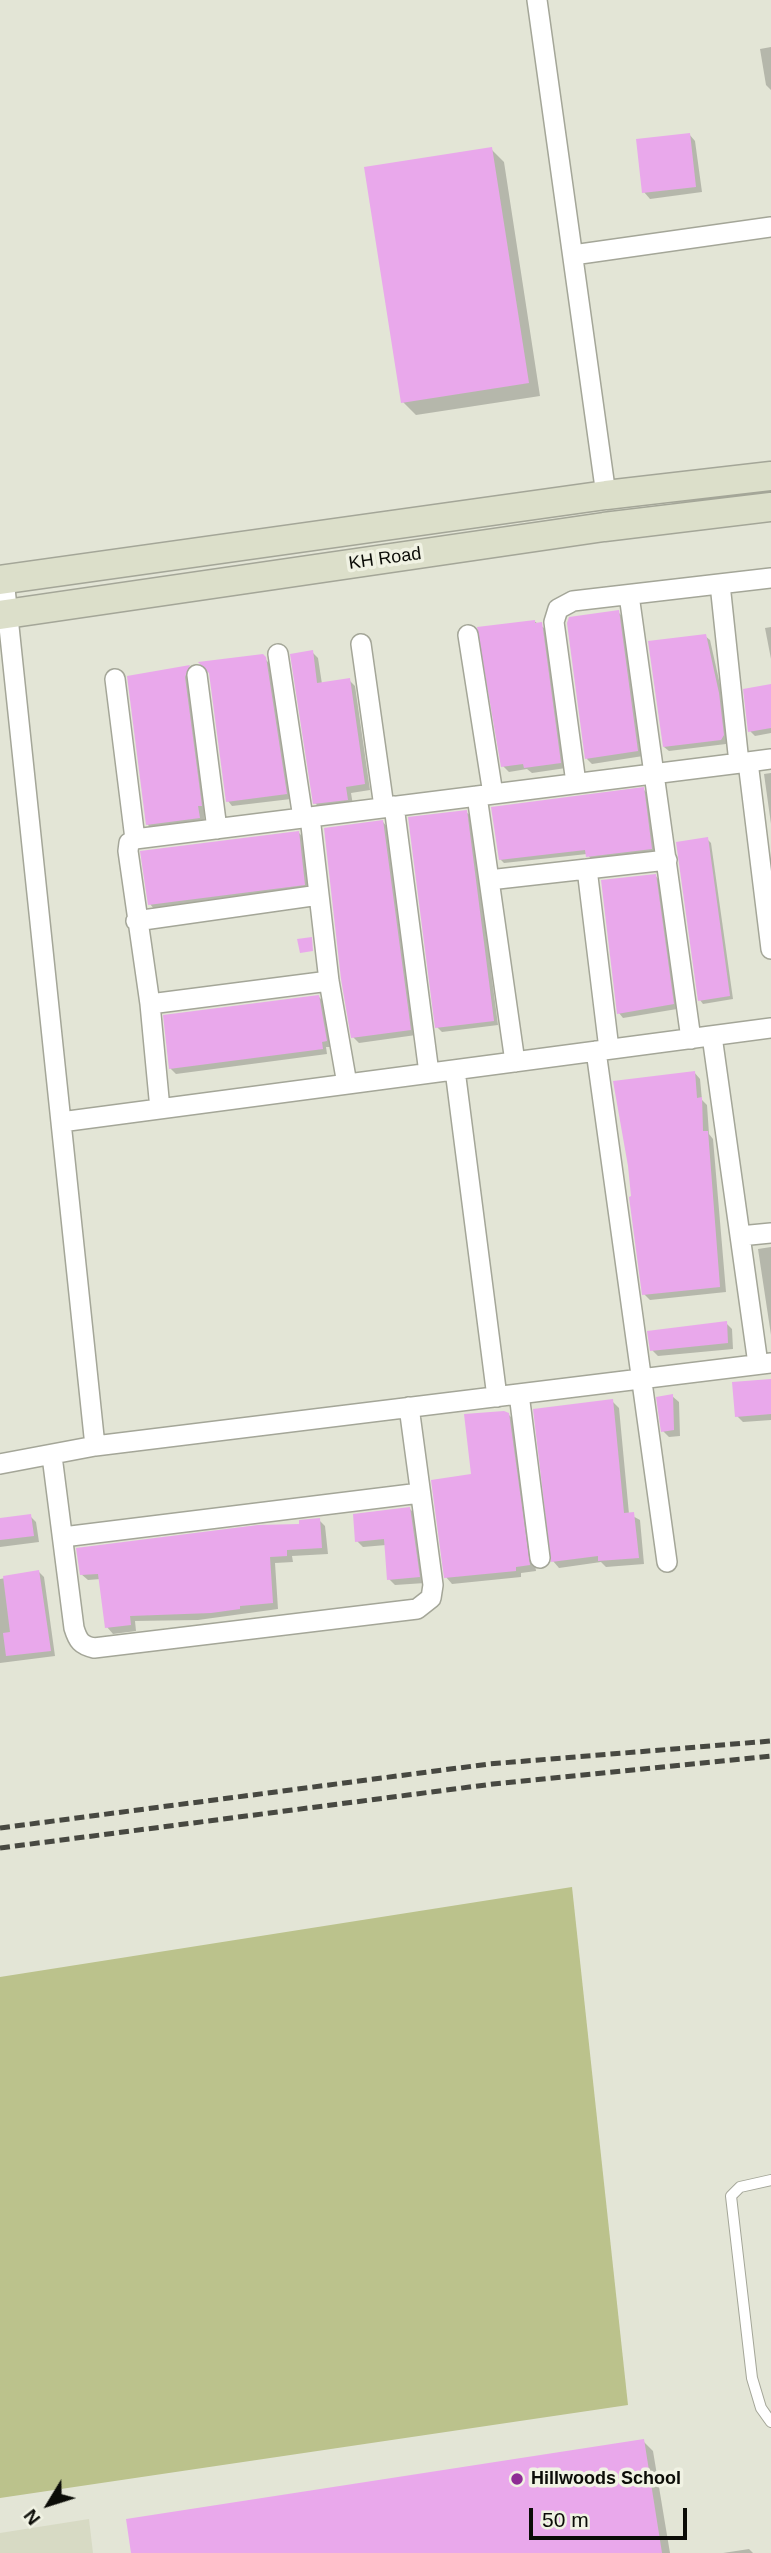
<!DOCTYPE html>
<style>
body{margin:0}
#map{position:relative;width:771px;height:2553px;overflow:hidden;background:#e3e5d6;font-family:Helvetica,sans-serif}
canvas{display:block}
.north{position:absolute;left:14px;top:2469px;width:70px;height:70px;-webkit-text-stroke:5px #f0f2e3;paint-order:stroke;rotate:232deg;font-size:19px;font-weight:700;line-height:28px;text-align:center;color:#0b0c07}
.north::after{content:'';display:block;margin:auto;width:24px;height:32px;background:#0b0c07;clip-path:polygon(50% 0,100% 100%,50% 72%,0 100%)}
.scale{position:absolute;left:529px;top:2508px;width:158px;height:32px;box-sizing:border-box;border:4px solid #0b0c07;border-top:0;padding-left:9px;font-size:21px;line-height:24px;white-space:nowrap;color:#0b0c07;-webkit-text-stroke:5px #f0f2e3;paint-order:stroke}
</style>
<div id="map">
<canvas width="771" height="2553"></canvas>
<div class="north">N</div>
<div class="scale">50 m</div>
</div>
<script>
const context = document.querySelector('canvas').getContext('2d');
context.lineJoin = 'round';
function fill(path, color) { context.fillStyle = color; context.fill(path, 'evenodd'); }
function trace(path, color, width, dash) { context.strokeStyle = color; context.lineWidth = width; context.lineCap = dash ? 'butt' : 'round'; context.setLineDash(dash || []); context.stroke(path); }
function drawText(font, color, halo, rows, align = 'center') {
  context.font = font + ' Helvetica,sans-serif'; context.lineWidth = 7; context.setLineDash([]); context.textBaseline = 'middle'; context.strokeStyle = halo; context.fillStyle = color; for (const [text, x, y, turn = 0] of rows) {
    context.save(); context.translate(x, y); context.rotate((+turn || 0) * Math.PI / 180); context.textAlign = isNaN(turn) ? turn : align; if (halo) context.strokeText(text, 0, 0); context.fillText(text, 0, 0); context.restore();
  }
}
const built = new Path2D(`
 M 89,2519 L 93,2553 L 0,2553 L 0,2533 Z`);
const green = new Path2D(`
 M 572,1887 L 628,2405 L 0,2498 L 0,1977 Z`);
const shadow = new Path2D(`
 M 771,47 L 771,90 L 766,85 L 760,49 Z
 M 689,134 L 695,141 L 702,192 L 650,199 L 644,192 Z
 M 491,149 L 504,162 L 540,396 L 416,415 L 403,402 Z
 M 618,612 L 623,617 L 643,756 L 592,764 L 587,759 Z
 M 534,621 L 547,630 L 566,768 L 532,773 L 527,769 L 509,772 L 503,766 Z
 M 771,627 L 771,659 L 765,628 Z
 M 705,636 L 710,640 L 723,698 L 728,741 L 726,744 L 669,751 L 664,747 Z
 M 312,652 L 318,658 L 322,684 L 349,680 L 355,686 L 370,790 L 351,793 L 353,805 L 321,809 L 315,803 Z
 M 262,656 L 270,664 L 291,799 L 232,806 L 228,801 Z
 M 190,667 L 195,672 L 205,824 L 153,830 L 147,824 L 129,678 Z
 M 771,686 L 771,733 L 755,736 L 750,731 Z
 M 771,773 L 771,824 L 764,774 Z
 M 643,789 L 647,793 L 655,853 L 592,860 L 587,854 L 504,863 L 500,859 Z
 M 466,812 L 471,816 L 498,1025 L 442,1032 L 437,1027 Z
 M 383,822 L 388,828 L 416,1035 L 359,1043 L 353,1037 Z
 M 299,833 L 304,838 L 310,890 L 155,910 L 150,904 Z
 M 707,839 L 711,843 L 733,999 L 703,1004 L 700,1000 Z
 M 655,875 L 659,880 L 677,1009 L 623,1018 L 619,1013 Z
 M 318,996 L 324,1002 L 332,1047 L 326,1047 L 327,1054 L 176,1074 L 170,1068 Z
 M 694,1072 L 700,1079 L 702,1100 L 707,1105 L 709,1134 L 713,1139 L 726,1292 L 650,1300 L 644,1294 Z
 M 771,1247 L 771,1335 L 758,1249 Z
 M 726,1323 L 732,1329 L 733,1349 L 658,1356 L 652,1350 Z
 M 771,1380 L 771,1420 L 743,1422 L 737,1416 Z
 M 672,1396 L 679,1402 L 680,1436 L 669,1437 L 663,1431 Z
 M 612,1401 L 619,1408 L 629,1514 L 640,1520 L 644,1564 L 606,1567 L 601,1562 L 559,1568 L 553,1561 Z
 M 508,1414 L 515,1421 L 536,1571 L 521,1573 L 521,1577 L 452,1584 L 446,1577 L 473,1475 Z
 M 409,1508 L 416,1515 L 425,1583 L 395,1585 L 389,1579 L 386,1545 L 363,1547 L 357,1541 Z
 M 30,1516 L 36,1522 L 39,1542 L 0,1547 L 0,1519 Z
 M 319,1520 L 325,1526 L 328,1554 L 292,1556 L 293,1562 L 275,1563 L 278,1609 L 198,1620 L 135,1621 L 136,1631 L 113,1634 L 107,1627 L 101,1579 L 88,1580 L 81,1574 Z
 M 39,1572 L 44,1577 L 55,1656 L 0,1663 L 0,1579 Z
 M 643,2441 L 653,2451 L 670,2553 L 133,2553 Z
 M 749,2549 L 753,2553 L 723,2553 Z`);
const building = new Path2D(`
 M 690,133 L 696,187 L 642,193 L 636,139 Z
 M 492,147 L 529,383 L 401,403 L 364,167 Z
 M 619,610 L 638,751 L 585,759 L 567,623 L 569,617 Z
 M 535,620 L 535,623 L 542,622 L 561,763 L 524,768 L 523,764 L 501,767 L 477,627 Z
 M 706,634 L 719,693 L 724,735 L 721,740 L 663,747 L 648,641 Z
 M 313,650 L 317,683 L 350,678 L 365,784 L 346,787 L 348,800 L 313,804 L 290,654 Z
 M 263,654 L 266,657 L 287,794 L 226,802 L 209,673 L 198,662 Z
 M 190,665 L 185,677 L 202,806 L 198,806 L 200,818 L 146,825 L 127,676 Z
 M 771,684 L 771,728 L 748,732 L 743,689 Z
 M 644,787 L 652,849 L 586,857 L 585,850 L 499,860 L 491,807 Z
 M 467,810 L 494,1021 L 435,1028 L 408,817 Z
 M 383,820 L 411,1030 L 351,1038 L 341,979 L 324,828 Z
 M 299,831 L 305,885 L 148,905 L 140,851 Z
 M 708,837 L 730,996 L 698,1001 L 676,842 Z
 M 656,874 L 674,1004 L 617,1014 L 601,880 Z
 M 312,937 L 313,951 L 300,953 L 297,939 Z
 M 319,995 L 327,1041 L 322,1042 L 323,1049 L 169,1069 L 163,1015 Z
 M 695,1071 L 697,1098 L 702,1097 L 703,1131 L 708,1131 L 720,1287 L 642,1295 L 629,1197 L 631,1196 L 628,1166 L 613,1081 Z
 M 727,1321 L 728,1343 L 650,1351 L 647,1331 Z
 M 771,1379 L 771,1414 L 735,1417 L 732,1382 Z
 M 673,1394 L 674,1430 L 661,1432 L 656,1397 Z
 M 613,1399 L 624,1513 L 634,1512 L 639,1558 L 598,1561 L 598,1556 L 551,1562 L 533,1409 Z
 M 504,1411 L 509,1413 L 530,1565 L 516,1567 L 516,1571 L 444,1578 L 431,1480 L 471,1474 L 464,1414 Z
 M 410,1507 L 420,1577 L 387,1580 L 384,1539 L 355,1542 L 353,1514 Z
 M 31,1514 L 34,1536 L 0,1540 L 0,1518 Z
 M 320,1518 L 322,1548 L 287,1550 L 287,1556 L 270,1557 L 273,1603 L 240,1606 L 240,1609 L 211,1613 L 130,1616 L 131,1625 L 105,1628 L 98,1574 L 80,1575 L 76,1548 L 258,1525 L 299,1524 L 299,1520 Z
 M 39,1570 L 51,1651 L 6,1656 L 3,1633 L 10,1632 L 3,1576 Z
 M 644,2439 L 662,2553 L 131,2553 L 126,2519 Z`);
const lane = new Path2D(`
 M 771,2180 L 740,2187 L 731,2196 L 752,2378 L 761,2408 L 771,2422`);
const street = new Path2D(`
 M 537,0 L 606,495
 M 573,255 L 771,227
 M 720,584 L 739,763
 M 629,595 L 691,1039
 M 468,635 L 493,794
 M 361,644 L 384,807
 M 278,654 L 303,818
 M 197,675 L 217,829
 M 115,679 L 135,839 L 748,762
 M 771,759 L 748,762 L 771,949
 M 576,783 L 554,622 L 558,609 L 573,601 L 771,578
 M 477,796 L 515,1062
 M 394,806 L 429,1073
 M 310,817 L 329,981 L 347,1084
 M 135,839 L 129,843 L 128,851 L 150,1004 L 160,1109
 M 587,869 L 609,1049
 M 489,880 L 667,860
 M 136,921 L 319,895
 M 150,1004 L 329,981
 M 712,1036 L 758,1364
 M 596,1051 L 667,1562
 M 455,1070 L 497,1397
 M 61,1122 L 771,1028
 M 740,1236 L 771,1233
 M 519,1394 L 540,1558
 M 95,1446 L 771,1363
 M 52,1456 L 74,1628 C 78,1641 81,1645 94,1648 L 417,1609 L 431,1598 L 433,1585 L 409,1407
 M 0,1464 L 95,1446 L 4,579
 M 63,1537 L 420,1493`);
const secondary = new Path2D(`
 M 0,580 L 606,495 L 771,476
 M 0,615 L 604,527 L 771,507`);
const rail = new Path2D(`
 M 0,1828 L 489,1764 L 771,1741
 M 0,1848 L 493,1784 L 771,1756`);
const markers = [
 [517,2479,7,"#8e2c94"]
];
const streetNames = [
 ["KH Road",385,559,-8]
];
const poiNames = [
 ["Hillwoods School",531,2479]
];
fill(built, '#d7dac4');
fill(green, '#bbc28c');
fill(shadow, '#0003');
fill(building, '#e9a8eb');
trace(lane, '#a4a698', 12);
trace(street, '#a4a698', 22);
trace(secondary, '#a4a698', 31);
trace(lane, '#fff', 10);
trace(street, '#fff', 19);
trace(secondary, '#dcdfca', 28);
trace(rail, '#474841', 5, [10, 5]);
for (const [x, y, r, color] of markers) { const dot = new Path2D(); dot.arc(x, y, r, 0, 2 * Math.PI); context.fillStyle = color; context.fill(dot); trace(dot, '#f0f2e3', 2.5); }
drawText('18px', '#0b0c07', '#f0f2e3', streetNames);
drawText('bold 18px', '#0b0c07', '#f0f2e3', poiNames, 'left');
</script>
